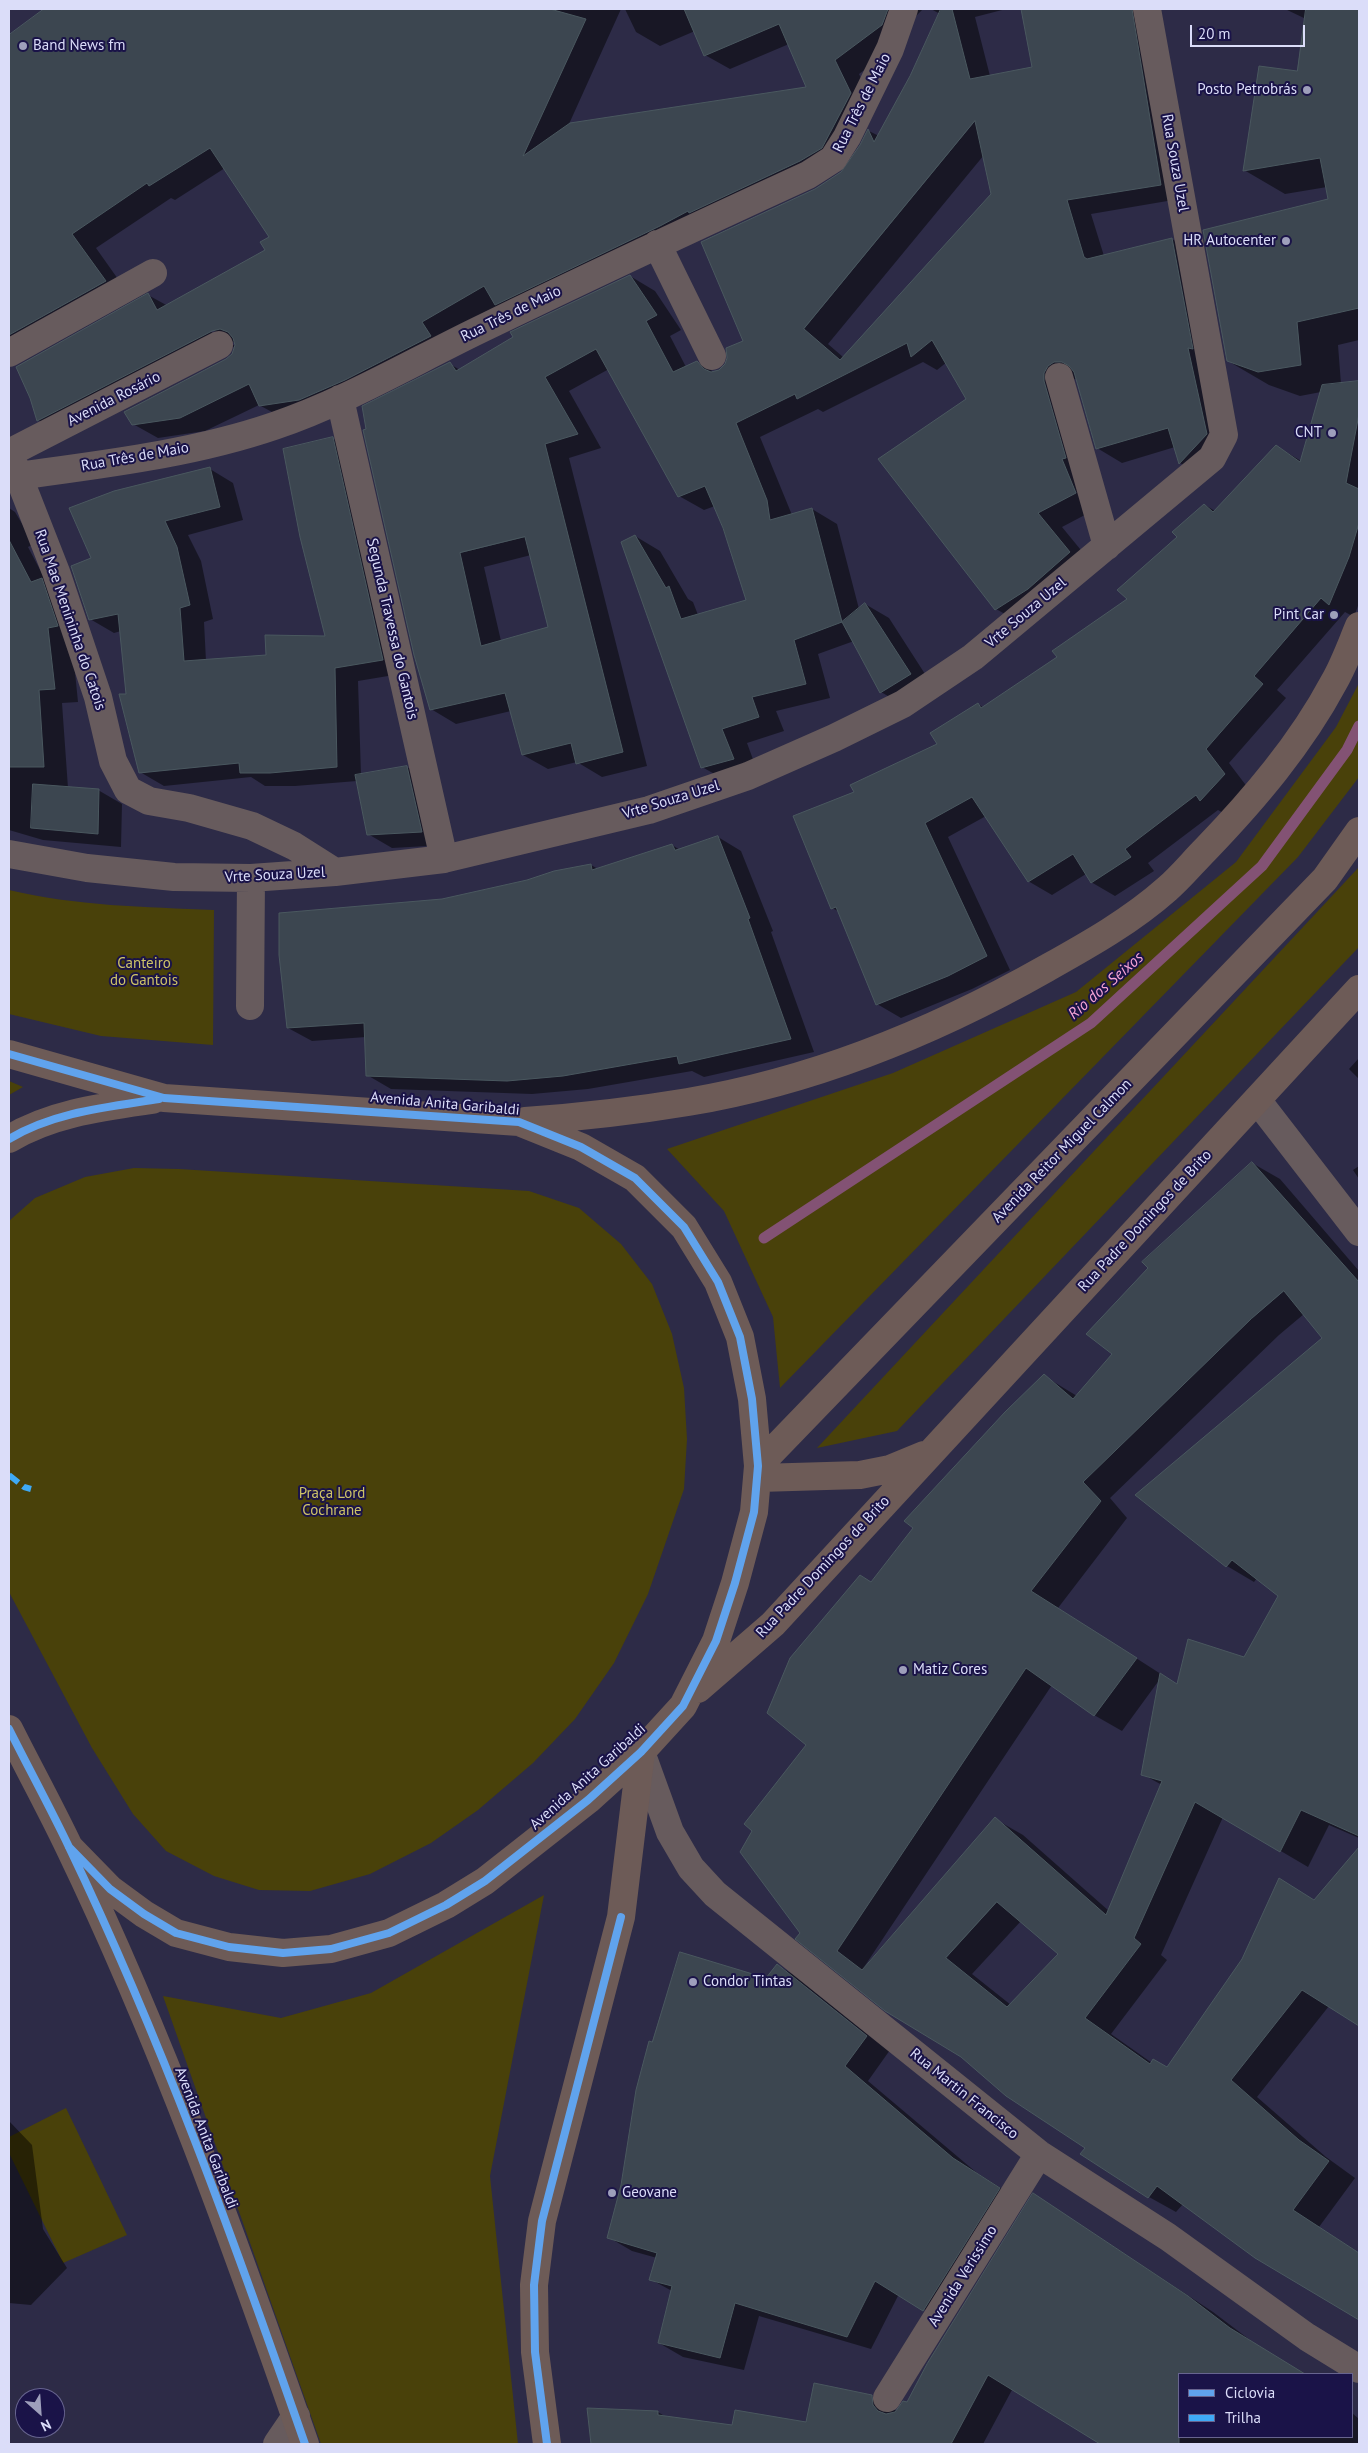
<!DOCTYPE html>
<meta charset="utf-8">
<style>
body{margin:0}
#map{position:relative;width:1368px;height:2453px;overflow:hidden;background:#2d2b47;font-family:"PT Sans",sans-serif}
canvas{display:block}
.frame{position:absolute;inset:0;border:10px solid #dbddf9;pointer-events:none}
.legend{position:absolute;left:1178px;top:2373px;width:175px;height:65px;box-sizing:border-box;background:#1a1348;border:1px solid #67648f;margin:0;padding:6px 9px;list-style:none;font-size:15px;color:#dbddf9}
.legend li{display:flex;align-items:center;gap:10px;height:25px}
.legend b{width:25px;border:1px solid #67648f}
.north{position:absolute;left:15px;top:2388px;width:50px;height:50px;box-sizing:border-box;background:#1a1348;border:1px solid #67648f;border-radius:50%;rotate:154deg;font-size:14px;font-weight:700;line-height:20px;text-align:center;color:#dbddf9}
.north::after{content:'';display:block;margin:auto;width:18px;height:22px;background:#9e9fbb;clip-path:polygon(50% 0,100% 100%,50% 72%,0 100%)}
.scale{position:absolute;left:1190px;top:25px;width:115px;height:22px;box-sizing:border-box;border:2px solid #dbddf9;border-top:0;padding-left:6px;font-size:15px;line-height:18px;white-space:nowrap;color:#dbddf9;-webkit-text-stroke:4px #1a1348;paint-order:stroke}
</style>
<div id="map">
<canvas width="1368" height="2453"></canvas>
<div class="frame"></div>
<ul class="legend">
<li><b style="height:6px;background:#60a3ed"></b>Ciclovia</li>
<li><b style="height:6px;background:#3fa9f5"></b>Trilha</li>
</ul>
<div class="north">N</div>
<div class="scale">20 m</div>
</div>
<script>
const context = document.querySelector('canvas').getContext('2d');
context.lineJoin = 'round';
function fill(path, color) { context.fillStyle = color; context.fill(path, 'evenodd'); }
function trace(path, color, width, dash) { context.strokeStyle = color; context.lineWidth = width; context.lineCap = dash ? 'butt' : 'round'; context.setLineDash(dash || []); context.stroke(path); }
function drawText(font, color, halo, rows, align = 'center') {
  context.font = font + ' "PT Sans",sans-serif'; context.lineWidth = 4; context.setLineDash([]); context.textBaseline = 'middle'; context.strokeStyle = halo; context.fillStyle = color; for (const [text, x, y, turn = 0] of rows) {
    context.save(); context.translate(x, y); context.rotate((+turn || 0) * Math.PI / 180); context.textAlign = isNaN(turn) ? turn : align; if (halo) context.strokeText(text, 0, 0); context.fillText(text, 0, 0); context.restore();
  }
}
const green = new Path2D(`
 M 1359,683 L 1359,777 L 1298,857 L 780,1388 L 773,1317 L 724,1211 L 667,1149 L 893,1073 L 1076,992 L 1236,862 L 1336,727 Z
 M 1359,867 L 1359,947 L 897,1431 L 817,1448 Z
 M 9,890 C 75,906 146,907 214,910 L 213,1045 L 101,1036 L 9,1014 Z
 M 9,1081 L 23,1087 L 9,1095 Z
 M 134,1168 L 179,1169 L 529,1191 L 579,1208 L 621,1244 L 652,1284 L 672,1334 L 684,1388 L 687,1439 L 684,1489 L 648,1594 L 614,1663 L 575,1719 L 533,1763 L 478,1810 L 431,1843 L 370,1874 L 310,1891 L 259,1890 L 214,1876 L 166,1851 L 133,1814 L 92,1748 L 9,1592 L 9,1221 L 35,1198 L 85,1177 Z
 M 544,1895 L 490,2176 L 518,2444 L 321,2444 L 163,1996 L 281,2018 L 371,1993 Z
 M 66,2108 L 127,2235 L 63,2263 L 9,2153 L 9,2137 Z`);
const shadow = new Path2D(`
 M 70,9 L 132,9 L 146,26 L 164,9 L 621,9 L 569,124 L 808,88 L 789,44 L 730,69 L 705,55 L 695,31 L 660,46 L 636,32 L 625,9 L 923,9 L 914,18 L 907,39 L 859,74 L 875,108 L 847,162 L 285,419 L 259,405 L 205,431 L 158,438 L 133,424 L 227,360 L 233,355 L 236,345 L 235,343 L 207,327 L 206,329 L 235,346 L 63,434 L 38,420 L 148,295 L 168,306 L 267,250 L 271,237 L 225,168 L 175,200 L 171,198 L 96,248 L 130,296 L 9,339 L 9,37 L 21,28 L 32,34 Z
 M 931,9 L 1006,9 L 975,17 L 990,76 L 1034,68 L 1022,9 L 1155,9 L 1185,198 L 1091,214 L 1104,256 L 1172,239 L 1197,253 L 1231,449 L 1204,477 L 1180,463 L 1175,447 L 1122,463 L 1097,448 L 1077,378 L 1073,380 L 1100,507 L 1062,527 L 1094,566 L 1021,623 L 996,609 L 968,399 L 947,362 L 937,370 L 923,362 L 823,412 L 818,409 L 760,437 L 792,515 L 812,509 L 837,524 L 859,609 L 865,604 L 889,618 L 934,688 L 905,706 L 881,692 L 854,641 L 818,654 L 830,698 L 776,711 L 784,731 L 747,743 L 758,773 L 727,781 L 702,767 L 635,536 L 660,551 L 688,599 L 693,602 L 698,615 L 748,601 L 715,506 L 704,510 L 679,496 L 609,369 L 569,391 L 601,448 L 569,458 L 647,766 L 602,777 L 577,762 L 548,769 L 523,755 L 511,711 L 456,724 L 431,709 L 450,364 L 460,370 L 630,276 L 655,291 L 681,330 L 670,336 L 686,367 L 697,362 L 714,372 L 720,371 L 744,341 L 815,190 L 842,173 L 869,131 L 879,136 L 911,77 L 940,14 ZM 984,155 L 993,195 L 843,357 L 828,344 ZM 531,555 L 550,628 L 501,641 L 484,567 Z
 M 1285,9 L 1359,9 L 1359,340 L 1338,345 L 1341,384 L 1359,382 L 1359,603 L 1354,617 L 1345,612 L 1277,690 L 1286,698 L 1229,763 L 1248,788 L 1225,814 L 1218,810 L 1148,863 L 1154,871 L 1115,896 L 1091,882 L 1086,874 L 1052,895 L 1028,881 L 986,816 L 948,837 L 1010,970 L 972,989 L 901,1018 L 877,1004 L 840,912 L 832,908 L 855,792 L 939,744 L 978,704 L 984,708 L 1059,658 L 1129,599 L 1205,505 L 1215,511 L 1276,446 L 1301,461 L 1321,392 L 1300,396 L 1269,385 L 1228,361 L 1330,200 L 1327,187 L 1285,194 L 1244,170 L 1299,73 L 1306,19 Z
 M 332,438 L 356,452 L 406,673 L 358,681 L 361,775 L 407,767 L 430,781 L 445,845 L 392,848 L 368,834 L 357,781 L 295,786 L 265,786 L 251,777 L 164,786 L 140,772 L 127,695 L 121,631 L 114,633 L 90,619 L 92,559 L 210,469 L 233,483 L 243,520 L 188,535 L 201,561 L 213,619 L 204,622 L 206,661 L 267,656 L 327,637 Z
 M 9,508 L 15,512 L 34,544 L 28,547 L 47,583 L 72,642 L 78,702 L 62,703 L 68,788 L 98,790 L 122,804 L 121,847 L 43,840 L 9,830 Z
 M 718,837 L 741,851 L 773,931 L 771,932 L 814,1052 L 704,1077 L 692,1071 L 588,1089 L 532,1094 L 391,1089 L 367,1075 L 366,1037 L 312,1041 L 288,1028 L 443,900 L 591,865 L 598,869 L 672,845 L 680,850 Z
 M 1359,1058 L 1359,1079 L 1349,1069 Z
 M 1252,1163 L 1280,1179 L 1359,1271 L 1359,1838 L 1329,1825 L 1308,1867 L 1223,1817 L 1161,1955 L 1167,1960 L 1111,2034 L 1152,2063 L 1167,2069 L 1243,1959 L 1280,1880 L 1315,1901 L 1359,1849 L 1359,2024 L 1329,2006 L 1257,2097 L 1326,2157 L 1355,2178 L 1319,2227 L 1359,2253 L 1359,2318 L 1256,2257 L 1183,2204 L 1176,2212 L 1149,2197 L 1087,2147 L 961,2056 L 801,1933 L 807,1745 L 872,1583 L 1044,1376 L 1077,1396 L 1114,1354 ZM 1304,1314 L 1324,1338 L 1137,1495 L 1227,1566 L 1254,1582 L 1257,1578 L 1280,1595 L 1245,1658 L 1178,1685 L 1058,1608 L 1127,1518 L 1110,1498 L 1279,1335 ZM 1160,1679 L 1142,1774 L 1162,1785 L 1109,1911 L 1023,1835 L 995,1819 L 864,1967 L 1052,1685 L 1094,1715 L 1122,1731 ZM 1021,1921 L 1059,1954 L 1011,2005 L 972,1974 Z
 M 1359,1166 L 1359,1179 L 1353,1170 Z
 M 777,1965 L 801,1979 L 890,2050 L 868,2081 L 977,2173 L 1023,2202 L 947,2323 L 899,2294 L 871,2349 L 759,2316 L 744,2370 L 683,2357 L 659,2343 L 672,2291 L 650,2279 L 657,2258 L 632,2251 L 608,2237 L 623,2186 L 653,2043 L 767,1980 Z
 M 9,2121 L 32,2145 L 43,2229 L 67,2268 L 31,2305 L 9,2303 Z
 M 1034,2194 L 1213,2312 L 1254,2343 L 1303,2373 L 1179,2374 L 1179,2437 L 1352,2437 L 1352,2413 L 1359,2419 L 1359,2444 L 1102,2444 L 1013,2388 L 983,2444 L 592,2444 L 589,2409 L 658,2412 L 666,2417 L 733,2427 L 807,2423 L 872,2396 L 897,2411 L 908,2404 Z`);
const stream = new Path2D(`
 M 764,1238 L 1091,1023 L 1262,866 L 1347,750 L 1359,726`);
const building = new Path2D(`
 M 44,9 L 550,9 L 586,19 L 523,156 L 570,123 L 806,87 L 779,24 L 704,56 L 684,9 L 888,9 L 882,25 L 835,60 L 851,93 L 822,148 L 800,161 L 689,213 L 688,211 L 660,226 L 495,305 L 484,286 L 422,322 L 431,336 L 345,380 L 299,400 L 259,406 L 249,384 L 180,418 L 132,425 L 124,412 L 226,359 L 232,354 L 235,345 L 233,338 L 228,332 L 220,329 L 212,331 L 37,421 L 30,398 L 16,367 L 148,293 L 157,310 L 265,250 L 260,242 L 269,237 L 210,148 L 149,186 L 147,183 L 72,234 L 106,281 L 9,335 L 9,35 Z
 M 941,9 L 952,9 L 970,79 L 1032,67 L 1021,9 L 1132,9 L 1161,185 L 1067,200 L 1084,257 L 1087,259 L 1172,238 L 1193,349 L 1188,348 L 1207,434 L 1179,464 L 1168,428 L 1096,449 L 1074,372 L 1069,366 L 1062,362 L 1054,362 L 1048,366 L 1044,373 L 1044,381 L 1066,458 L 1062,459 L 1076,493 L 1038,513 L 1070,552 L 1028,589 L 995,610 L 878,459 L 966,399 L 932,340 L 911,357 L 907,343 L 797,399 L 795,394 L 736,423 L 767,500 L 770,520 L 812,508 L 842,622 L 794,640 L 806,684 L 752,697 L 759,717 L 722,729 L 734,759 L 701,768 L 621,542 L 635,535 L 666,588 L 669,586 L 681,619 L 746,600 L 723,528 L 705,486 L 678,497 L 596,349 L 545,377 L 578,434 L 545,444 L 623,752 L 576,764 L 571,743 L 522,755 L 505,693 L 430,710 L 414,655 L 363,430 L 366,429 L 362,406 L 450,362 L 456,371 L 513,337 L 510,332 L 630,275 L 657,315 L 646,321 L 673,372 L 697,361 L 704,369 L 711,372 L 719,370 L 725,364 L 727,358 L 726,348 L 743,341 L 701,242 L 815,189 L 841,172 L 860,145 L 868,129 L 874,142 L 910,76 ZM 975,121 L 991,194 L 840,360 L 804,329 ZM 525,537 L 548,627 L 481,646 L 460,553 Z
 M 1306,9 L 1359,9 L 1359,308 L 1297,322 L 1301,365 L 1258,372 L 1227,361 L 1203,230 L 1328,199 L 1320,158 L 1243,171 L 1259,66 L 1297,71 Z
 M 1359,381 L 1359,414 L 1346,483 L 1359,489 L 1359,523 L 1349,557 L 1329,605 L 1321,598 L 1254,676 L 1263,684 L 1206,749 L 1225,774 L 1200,801 L 1196,795 L 1125,849 L 1131,857 L 1091,883 L 1073,854 L 1028,882 L 972,797 L 925,823 L 987,956 L 948,976 L 876,1005 L 836,907 L 831,909 L 793,816 L 854,792 L 850,785 L 937,744 L 930,733 L 978,703 L 981,708 L 1057,657 L 1052,651 L 1127,599 L 1117,590 L 1177,537 L 1172,532 L 1204,504 L 1213,512 L 1276,445 L 1300,462 L 1322,385 Z
 M 333,437 L 383,660 L 335,668 L 337,767 L 270,773 L 240,773 L 239,763 L 139,773 L 119,694 L 126,694 L 118,614 L 89,620 L 71,566 L 91,558 L 69,508 L 114,491 L 210,467 L 220,507 L 165,521 L 177,547 L 190,605 L 180,608 L 184,661 L 266,655 L 265,635 L 325,636 L 300,537 L 283,449 Z
 M 9,540 L 31,582 L 42,578 L 58,626 L 48,628 L 55,689 L 39,690 L 44,767 L 9,767 Z
 M 865,603 L 911,674 L 880,693 L 842,622 Z
 M 407,766 L 422,832 L 367,835 L 355,775 Z
 M 33,784 L 99,789 L 98,834 L 31,828 Z
 M 718,836 L 750,918 L 748,919 L 791,1039 L 679,1064 L 677,1056 L 563,1076 L 507,1081 L 366,1076 L 364,1023 L 287,1028 L 279,955 L 279,913 L 442,899 L 527,880 L 554,871 L 591,864 L 592,870 L 672,844 L 675,850 Z
 M 1252,1162 L 1359,1282 L 1359,1836 L 1301,1810 L 1280,1852 L 1195,1802 L 1134,1938 L 1141,1944 L 1085,2018 L 1150,2064 L 1153,2059 L 1167,2067 L 1242,1959 L 1279,1878 L 1314,1900 L 1359,1847 L 1359,2026 L 1302,1990 L 1231,2080 L 1299,2140 L 1329,2161 L 1293,2210 L 1359,2253 L 1359,2320 L 1255,2258 L 1157,2186 L 1148,2198 L 1080,2154 L 1085,2148 L 1006,2096 L 961,2057 L 885,2011 L 795,1939 L 800,1933 L 740,1852 L 752,1831 L 744,1824 L 806,1745 L 767,1713 L 790,1658 L 860,1575 L 871,1582 L 913,1528 L 904,1521 L 1005,1412 L 1044,1374 L 1073,1399 L 1112,1354 L 1086,1334 L 1148,1268 L 1142,1262 ZM 1284,1291 L 1322,1338 L 1135,1495 L 1226,1567 L 1232,1560 L 1278,1596 L 1244,1657 L 1188,1639 L 1177,1684 L 1160,1673 L 1141,1775 L 1162,1781 L 1106,1915 L 995,1817 L 862,1970 L 837,1951 L 1026,1668 L 1094,1716 L 1137,1658 L 1031,1591 L 1101,1501 L 1083,1482 L 1251,1319 ZM 997,1902 L 1058,1954 L 1007,2007 L 946,1958 Z
 M 680,1952 L 766,1978 L 777,1964 L 867,2036 L 845,2066 L 953,2158 L 1000,2188 L 923,2311 L 875,2281 L 847,2337 L 735,2303 L 720,2358 L 658,2343 L 672,2286 L 649,2280 L 657,2253 L 607,2238 L 621,2185 L 636,2090 L 649,2041 L 652,2042 Z
 M 1033,2193 L 1188,2296 L 1230,2328 L 1305,2374 L 1179,2374 L 1179,2444 L 1100,2444 L 988,2375 L 951,2444 L 591,2444 L 587,2408 L 658,2411 L 658,2415 L 732,2425 L 735,2410 L 806,2422 L 814,2383 L 872,2395 L 873,2405 L 878,2411 L 886,2414 L 895,2412 L 903,2401 L 907,2402 L 927,2364 Z`);
const minor = new Path2D(`
 M 657,244 L 712,356
 M 9,353 L 153,273
 M 1059,377 L 1107,546
 M 340,399 L 444,859
 M 9,452 L 56,572 L 98,697 L 113,761 L 128,790 L 149,801 L 189,808 L 252,826 L 294,846 L 335,872
 M 9,453 L 219,345
 M 18,476 C 104,464 192,454 274,426 C 345,402 411,363 479,330 C 588,277 697,226 808,175 L 833,159 L 847,137 L 890,49 L 904,9
 M 9,854 L 87,868 L 174,877 L 251,878 L 335,872 L 444,859 L 649,810 L 748,776 L 834,738 L 903,704 L 973,657 L 1212,458 L 1224,435 L 1147,9
 M 250,1006 L 251,878
 M 1257,1100 L 1359,1232
 M 641,1752 L 670,1832 L 691,1868 L 715,1894 L 1039,2154 L 1168,2237 L 1307,2337 L 1359,2369
 M 887,2398 L 1039,2154
 M 277,2444 L 296,2416`);
const major = new Path2D(`
 M 9,1054 L 164,1098 L 519,1122 L 581,1147 L 635,1178 L 684,1227 L 718,1282 L 740,1337 L 752,1399 L 758,1466 L 754,1512 L 735,1583 L 716,1641 L 683,1706 L 641,1752 L 588,1800 L 485,1881 L 446,1905 L 389,1933 L 331,1949 L 283,1953 L 229,1947 L 176,1933 L 144,1914 L 110,1889 L 69,1847
 M 525,1121 C 580,1117 634,1111 688,1102 C 814,1081 936,1031 1047,968 C 1088,945 1131,921 1167,889 C 1181,877 1193,862 1206,849 C 1254,799 1301,744 1334,682 C 1344,665 1351,645 1359,626
 M 9,1139 C 52,1113 103,1107 152,1100
 M 758,1466 L 1325,879 L 1359,831
 M 759,1478 L 860,1475 L 890,1469 L 924,1455
 M 698,1689 L 773,1624 L 1359,989
 M 9,1729 C 29,1769 50,1807 69,1847 C 162,2040 235,2243 305,2444
 M 547,2444 L 535,2352 L 534,2285 L 542,2221 L 621,1917 L 641,1752`);
const quiet = new Path2D(`
 M 9,1475 L 24,1487 L 31,1489`);
const cycleway = new Path2D(`
 M 9,1054 L 164,1098 L 519,1122 L 581,1147 L 635,1178 L 684,1227 L 718,1282 L 740,1337 L 752,1399 L 758,1466 L 754,1512 L 735,1583 L 716,1641 L 683,1706 L 641,1752 L 588,1800 L 485,1881 L 446,1905 L 389,1933 L 331,1949 L 283,1953 L 229,1947 L 176,1933 L 144,1914 L 110,1889 L 69,1847
 M 9,1139 C 54,1112 108,1107 159,1099
 M 9,1729 C 29,1769 50,1807 69,1847 C 162,2040 235,2243 305,2444
 M 547,2444 L 535,2352 L 534,2285 L 542,2221 L 621,1917`);
const markers = [
 [23,46,5,"#9e9fbb"],
 [1307,90,5,"#9e9fbb"],
 [1286,241,5,"#9e9fbb"],
 [1332,433,5,"#9e9fbb"],
 [1334,615,5,"#9e9fbb"],
 [903,1670,5,"#9e9fbb"],
 [693,1982,5,"#9e9fbb"],
 [612,2193,5,"#9e9fbb"]
];
const poiNames = [
 ["Band News fm",33,46],
 ["Posto Petrobrás",1297,90,"right"],
 ["HR Autocenter",1276,241,"right"],
 ["CNT",1322,433,"right"],
 ["Pint Car",1324,615,"right"],
 ["Matiz Cores",913,1670],
 ["Condor Tintas",703,1982],
 ["Geovane",622,2193]
];
const streetNames = [
 ["Rua Três de Maio",862,103,-63],
 ["Rua Souza Uzel",1175,163,80],
 ["Rua Três de Maio",511,314,-26],
 ["Avenida Rosário",114,399,-27],
 ["Rua Três de Maio",135,457,-10],
 ["Vrte Souza Uzel",1026,613,-40],
 ["Rua Mae Menininha do Catois",70,620,71],
 ["Segunda Travessa do Gantois",392,629,77],
 ["Vrte Souza Uzel",671,800,-17],
 ["Vrte Souza Uzel",275,875,-3],
 ["Avenida Anita Garibaldi",445,1104,5],
 ["Avenida Reitor Miguel Calmon",1062,1151,-46],
 ["Rua Padre Domingos de Brito",1145,1221,-47],
 ["Rua Padre Domingos de Brito",823,1567,-47],
 ["Avenida Anita Garibaldi",588,1777,-42],
 ["Rua Martin Francisco",964,2094,39],
 ["Avenida Anita Garibaldi",206,2138,69],
 ["Avenida Verissimo",963,2276,-58]
];
const parkNames = [
 ["Canteiro",144,964],
 ["do Gantois",144,981],
 ["Praça Lord",332,1494],
 ["Cochrane",332,1511]
];
const waterNames = [
 ["Rio dos Seixos",1106,986,-41]
];
fill(green, '#49410a');
fill(shadow, '#0007');
trace(stream, '#835274', 11);
fill(building, '#3c4650');
trace(building, '#4a585f', 1);
trace(minor, '#675b5d', 28);
trace(major, '#6d5b57', 28);
trace(quiet, '#3fa9f5', 6, [12, 6]);
trace(cycleway, '#60a3ed', 8);
for (const [x, y, r, color] of markers) { const dot = new Path2D(); dot.arc(x, y, r, 0, 2 * Math.PI); context.fillStyle = color; context.fill(dot); trace(dot, '#1a1348', 2); }
drawText('15px', '#dbddf9', '#1a1348', poiNames, 'left');
drawText('15px', '#dbddf9', '#1a1348', streetNames);
drawText('15px', '#cec367', '#1a1348', parkNames);
drawText('italic 16px', '#f6a4d6', '#1a1348', waterNames);
</script>
